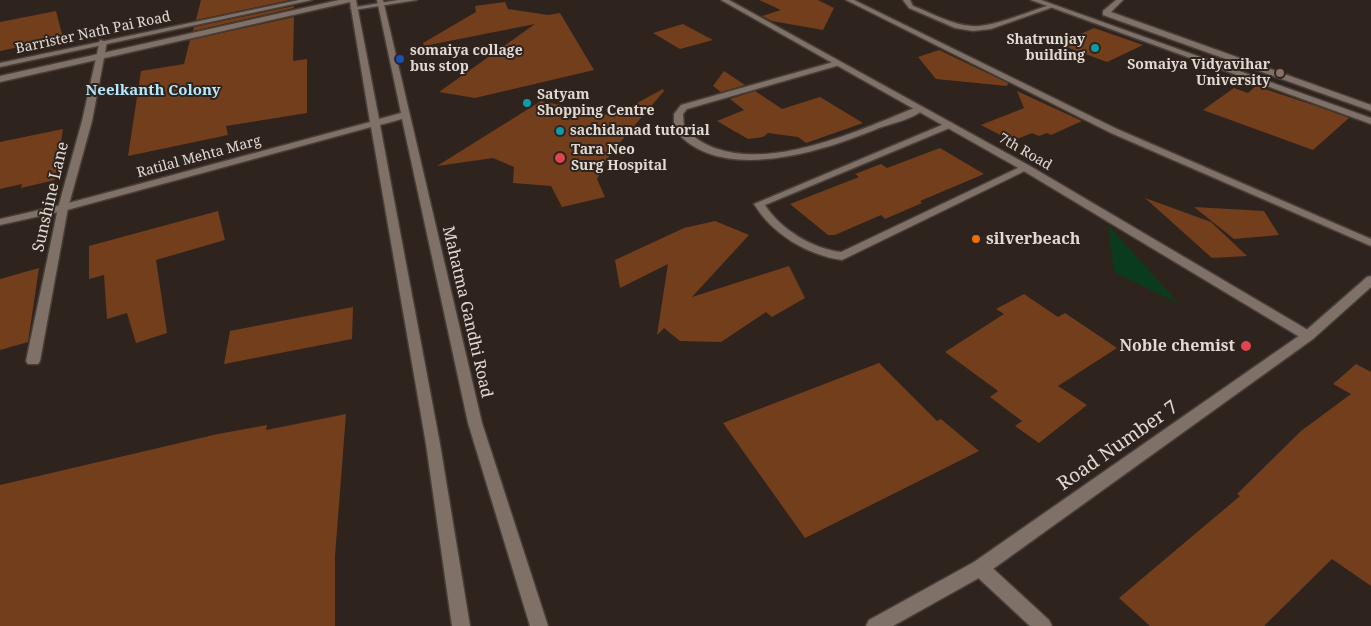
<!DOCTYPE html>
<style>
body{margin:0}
canvas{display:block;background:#2f231d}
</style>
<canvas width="1371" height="626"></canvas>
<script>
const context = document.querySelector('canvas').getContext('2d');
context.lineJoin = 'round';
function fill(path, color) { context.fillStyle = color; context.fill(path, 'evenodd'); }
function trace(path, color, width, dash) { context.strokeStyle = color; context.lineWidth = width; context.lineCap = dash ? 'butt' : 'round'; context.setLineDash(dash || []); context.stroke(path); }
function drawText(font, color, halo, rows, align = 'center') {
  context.font = font + ' "Noto Serif",serif'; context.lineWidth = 4; context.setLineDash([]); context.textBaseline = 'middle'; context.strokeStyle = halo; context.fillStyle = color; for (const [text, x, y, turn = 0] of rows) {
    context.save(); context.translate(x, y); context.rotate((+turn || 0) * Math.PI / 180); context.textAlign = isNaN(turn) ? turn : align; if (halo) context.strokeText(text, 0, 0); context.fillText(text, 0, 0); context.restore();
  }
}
const green = new Path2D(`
 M 1108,225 L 1179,304 L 1114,272 Z`);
const building = new Path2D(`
 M 201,0 L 290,0 L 196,20 Z
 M 759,0 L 818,0 L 834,8 L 823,30 L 772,21 L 762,16 L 781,10 Z
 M 505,2 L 508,9 L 548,15 L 560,13 L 594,70 L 475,98 L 439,92 L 535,24 L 424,46 L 423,43 L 476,12 L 475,6 Z
 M 294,6 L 294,8 L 193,31 L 194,27 Z
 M 56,11 L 63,38 L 0,51 L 0,22 Z
 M 294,17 L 293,61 L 307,59 L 307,113 L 226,126 L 228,135 L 128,156 L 141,71 L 184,64 L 190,40 Z
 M 683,24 L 713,40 L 680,49 L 653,33 Z
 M 1094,28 L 1143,45 L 1107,62 L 1058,44 Z
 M 939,50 L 1008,83 L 1007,86 L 936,79 L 918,57 Z
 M 724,71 L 745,85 L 721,92 L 713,86 Z
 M 1256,86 L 1319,107 L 1349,118 L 1313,150 L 1203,110 L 1234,88 L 1248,93 Z
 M 663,89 L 664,91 L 611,153 L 597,179 L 605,197 L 562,207 L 551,186 L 513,183 L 514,167 L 493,158 L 437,166 L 541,101 L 613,116 Z
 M 755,91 L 782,109 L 820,97 L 863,123 L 806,143 L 798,137 L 768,133 L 763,137 L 748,139 L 717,121 L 744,110 L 730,99 Z
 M 1017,91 L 1082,121 L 1051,135 L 1047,133 L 1039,136 L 1032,133 L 1012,141 L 981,125 L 1024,108 Z
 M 63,129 L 55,180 L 21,188 L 22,184 L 0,189 L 0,142 Z
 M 940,148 L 984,174 L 920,201 L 922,203 L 885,219 L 881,215 L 835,235 L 828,235 L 790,204 L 859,177 L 855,174 L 881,164 L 887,168 Z
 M 1145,198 L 1211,222 L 1247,256 L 1212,258 Z
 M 1194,207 L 1264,211 L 1279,235 L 1234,239 Z
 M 218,211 L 225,240 L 156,260 L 167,333 L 136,343 L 127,313 L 107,319 L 104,275 L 89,279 L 89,246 Z
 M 715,221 L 749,235 L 692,297 L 789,266 L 805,298 L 772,317 L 766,312 L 721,342 L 680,341 L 664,328 L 657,335 L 668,264 L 620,288 L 615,260 L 684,228 Z
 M 39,268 L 28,342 L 0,350 L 0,279 Z
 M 1024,294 L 1058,317 L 1065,313 L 1117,348 L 1058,386 L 1087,405 L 1039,443 L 1015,426 L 1022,421 L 990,397 L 998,391 L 945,352 L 1004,314 L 996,309 Z
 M 353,307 L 352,339 L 224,364 L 230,331 Z
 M 879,363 L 937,421 L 941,419 L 979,451 L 805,538 L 723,423 Z
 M 1356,364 L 1371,372 L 1371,586 L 1332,559 L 1264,626 L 1150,626 L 1119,598 L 1240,496 L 1237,494 L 1301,431 L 1351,394 L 1333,384 Z
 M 346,414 L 335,556 L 335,626 L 0,626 L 0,485 L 218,434 L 267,425 L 266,430 Z`);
const service = new Path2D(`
 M 903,0 L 910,0 L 913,6 C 932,13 952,25 972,26 C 990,28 1030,11 1050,5 L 1056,6 L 991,29 L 973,31 L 955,28 L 909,8 Z
 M 1116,0 L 1123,0 L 1111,12 L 1371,105 L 1371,111 L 1103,15 L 1103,11 Z
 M 837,61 L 841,63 L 840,65 L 687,109 L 683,114 L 684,128 C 741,187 854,132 917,107 L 924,109 C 914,119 893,123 879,128 C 824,151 719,186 674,129 L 674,114 L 681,105 Z
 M 949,122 L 952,123 L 952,127 L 765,205 C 780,229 813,249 841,252 L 1022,166 L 1026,165 L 1031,168 L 842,260 C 807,255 772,234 754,204 Z`);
const minor = new Path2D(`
 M 398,0 L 417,0 L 354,10 L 350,8 Z
 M 721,0 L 729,0 L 1030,166 L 1313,333 L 1314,336 L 1308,341 L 1303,339 L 1022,170 Z
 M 846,0 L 854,0 L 1117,129 L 1371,239 L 1371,246 L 1111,133 Z
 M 1031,0 L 1041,0 L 1371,118 L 1371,124 Z
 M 100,40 L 107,42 L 92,121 L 68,208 L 40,361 L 38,364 L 28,364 L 26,361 L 58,208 L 82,121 Z
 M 980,560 L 986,562 L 1049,620 L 1052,626 L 1030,626 L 974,574 L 971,568 L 974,562 Z`);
const tertiary = new Path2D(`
 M 299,0 L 312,0 L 0,67 L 0,63 Z
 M 339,0 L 356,0 L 379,119 L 401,113 L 377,0 L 383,0 L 482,423 L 548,626 L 530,626 L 468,423 L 402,119 L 380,125 L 440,444 L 470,626 L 452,626 L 426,444 L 371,127 L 67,210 L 0,225 L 0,219 L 61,205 L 370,122 L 350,2 L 0,82 L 0,76 Z
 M 1371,276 L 1371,287 L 1313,339 L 986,574 L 893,626 L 866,626 L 869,620 L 974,562 L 1303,333 L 1367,277 Z`);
const markers = [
 [1095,48,5,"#0f9aa8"],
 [400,59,5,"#1a4fb4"],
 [1280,73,5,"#8d6e63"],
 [527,103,5,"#0f9aa8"],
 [560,131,5,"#0f9aa8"],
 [560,158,6,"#e0444e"],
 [976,239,5,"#e8710a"],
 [1246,346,6,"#e0444e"]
];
const farStreetnames = [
 ["Barrister Nath Pai Road",93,33,-12],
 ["7th Road",1025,152,30],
 ["Ratilal Mehta Marg",199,157,-15]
];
const farPoinames = [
 ["Shatrunjay",1085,40,"right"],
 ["building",1085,56,"right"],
 ["somaiya collage",410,51],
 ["bus stop",410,67],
 ["Somaiya Vidyavihar",1270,65,"right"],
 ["University",1270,81,"right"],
 ["Satyam",537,95],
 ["Shopping Centre",537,111],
 ["sachidanad tutorial",570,131],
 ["Tara Neo",571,150],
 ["Surg Hospital",571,166]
];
const farNeighbourhoodnames = [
 ["Neelkanth Colony",153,91]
];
const streetNames = [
 ["Sunshine Lane",51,197,-77],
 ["Mahatma Gandhi Road",467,312,77]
];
const poiNames = [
 ["silverbeach",986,239],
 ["Noble chemist",1235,346,"right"]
];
const nearStreetnames = [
 ["Road Number 7",1118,446,-35]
];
fill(green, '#0a3b1e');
fill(building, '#723e1c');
trace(service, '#473e38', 3);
trace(minor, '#473e38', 3);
trace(tertiary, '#473e38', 3);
fill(service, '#7f7168');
fill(minor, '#7f7168');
fill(tertiary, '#7f7168');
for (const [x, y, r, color] of markers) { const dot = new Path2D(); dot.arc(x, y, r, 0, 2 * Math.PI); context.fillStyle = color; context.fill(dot); trace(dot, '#2f231d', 2); }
drawText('14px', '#e1d9d4', '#2f231d', farStreetnames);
drawText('bold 14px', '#e1d9d4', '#2f231d', farPoinames, 'left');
drawText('bold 15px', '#b4e9fd', '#2f231d', farNeighbourhoodnames);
drawText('16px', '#e1d9d4', '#2f231d', streetNames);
drawText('bold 16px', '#e1d9d4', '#2f231d', poiNames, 'left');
drawText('19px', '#e1d9d4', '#2f231d', nearStreetnames);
</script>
